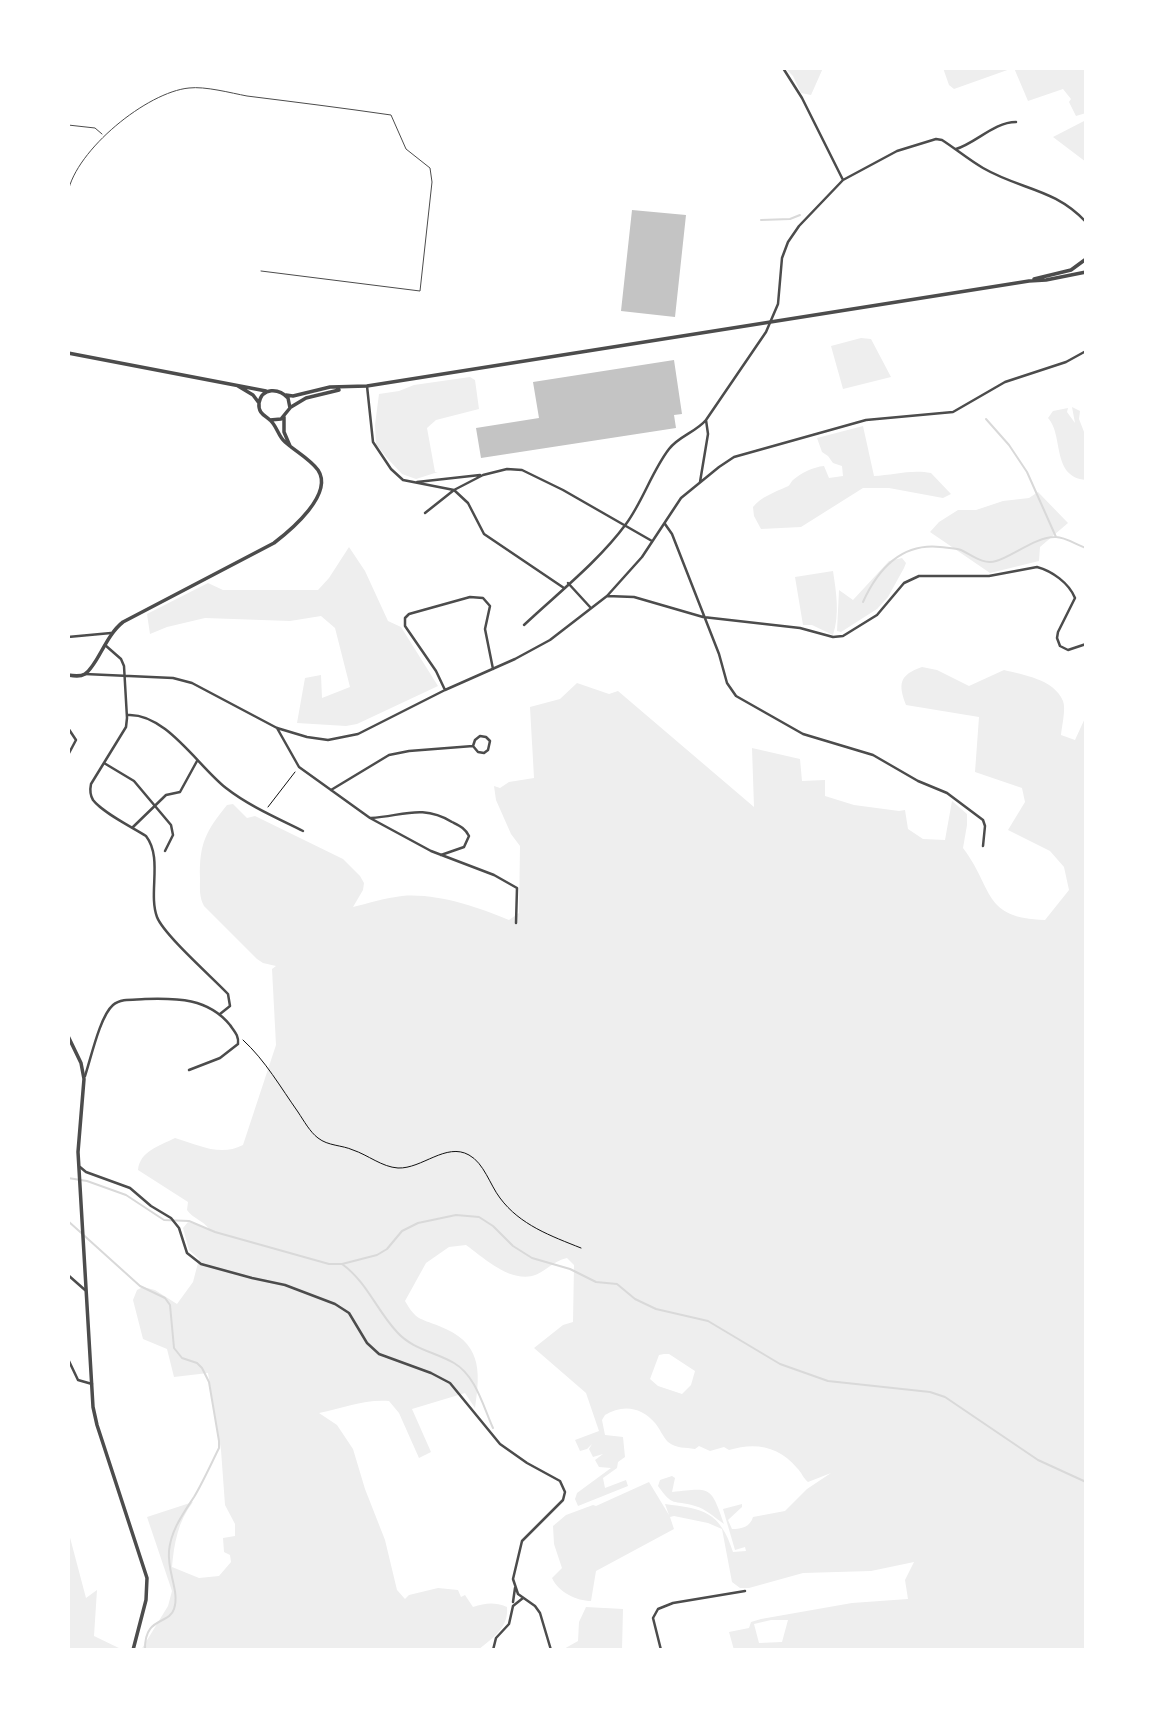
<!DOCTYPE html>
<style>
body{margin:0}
#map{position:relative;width:1154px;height:1718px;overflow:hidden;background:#fff;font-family:"PT Sans",sans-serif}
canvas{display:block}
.frame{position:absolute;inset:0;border:70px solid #fff;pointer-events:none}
</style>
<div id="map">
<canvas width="1154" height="1718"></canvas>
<div class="frame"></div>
</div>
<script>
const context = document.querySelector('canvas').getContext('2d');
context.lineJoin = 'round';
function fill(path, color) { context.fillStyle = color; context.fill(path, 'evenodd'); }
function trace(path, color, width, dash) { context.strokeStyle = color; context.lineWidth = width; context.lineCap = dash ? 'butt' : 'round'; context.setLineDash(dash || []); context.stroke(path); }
const green = new Path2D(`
 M 785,68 L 823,68 L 811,95 L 801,93 L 793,76 Z
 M 943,68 L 1013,68 L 954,89 L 949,85 Z
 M 1014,68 L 1086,68 L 1086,113 L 1076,116 L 1069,102 L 1071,99 L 1063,89 L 1028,101 Z
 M 1086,120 L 1086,162 L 1053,137 Z
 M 861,338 L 871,339 L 891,377 L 843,389 L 831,346 Z
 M 470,377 L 475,380 L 479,409 L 436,420 L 427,428 L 435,472 L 438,472 L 416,479 L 402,474 L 387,458 L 376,444 L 375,425 L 379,394 L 399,391 L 414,385 Z
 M 1072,407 L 1080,411 L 1079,419 L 1086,437 L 1086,480 C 1051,477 1064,435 1048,418 L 1053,411 L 1068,408 L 1067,412 L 1075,423 Z
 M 863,426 L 874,476 C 893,475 912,469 931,473 L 951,494 L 943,498 L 889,488 L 863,488 L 801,527 L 761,529 L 754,516 L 753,507 C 761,497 775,492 786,487 C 790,486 790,483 793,480 C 801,473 813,467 824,466 L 829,478 L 843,476 L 842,466 L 833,463 L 828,456 L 822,452 L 817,438 Z
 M 1038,492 L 1068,523 L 1040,547 L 1039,561 L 990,573 L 930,532 L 939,522 L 958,510 L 976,510 L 1003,501 L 1029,498 Z
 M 349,547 L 365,571 L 388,621 L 401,627 L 438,686 L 357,724 L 346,726 L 297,723 L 305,678 L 321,675 L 322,698 L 350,687 L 335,628 L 321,616 L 290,621 L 205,618 L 167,627 L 150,634 L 147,614 L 208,583 L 223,590 L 318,590 L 329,578 Z
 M 902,558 L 906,563 L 904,568 L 888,597 L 877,609 L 841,632 L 837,631 L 839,590 L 853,600 L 889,561 Z
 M 833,571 C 836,591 840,614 833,635 L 812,625 L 803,625 L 795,577 Z
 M 922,667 L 937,670 L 969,686 L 1004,670 C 1023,675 1054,679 1063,701 C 1066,709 1062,725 1061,735 L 1075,740 L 1086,716 L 1086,1650 L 734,1650 L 729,1632 L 749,1628 L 751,1622 L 761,1619 L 852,1603 L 908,1599 L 905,1580 L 914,1562 L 871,1571 L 803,1573 L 749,1588 L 740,1588 L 732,1582 L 722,1529 L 708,1523 L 674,1516 L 670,1517 L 674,1529 L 596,1571 L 591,1601 C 577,1601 558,1592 552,1578 L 562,1568 L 554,1544 L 553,1526 L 566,1515 L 593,1505 L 596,1506 L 649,1482 L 669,1515 L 665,1504 C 703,1509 720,1511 733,1552 L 746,1551 L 745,1547 L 735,1550 L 723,1509 L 742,1504 L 742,1507 L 728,1520 L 732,1529 C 742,1529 750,1527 753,1517 L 785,1511 L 807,1489 L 831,1473 L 808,1482 C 803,1478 802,1473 797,1468 C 779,1446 755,1442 729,1450 L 724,1447 L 710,1451 L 699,1446 L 695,1449 C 685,1447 677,1449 668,1442 C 663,1437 660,1429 655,1423 C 642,1407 622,1404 605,1415 L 602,1420 L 605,1435 L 623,1437 L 625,1457 L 618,1462 L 617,1468 L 603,1478 L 605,1488 L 626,1480 L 628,1486 L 578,1506 L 575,1499 L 577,1493 L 611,1468 L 599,1467 L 595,1460 L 603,1454 L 593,1457 L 589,1449 L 592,1444 L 587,1449 L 580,1451 L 575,1440 L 599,1431 L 586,1393 L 534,1348 L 563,1325 L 573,1322 L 574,1265 L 567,1258 C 552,1261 545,1273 532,1276 C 508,1281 484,1258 466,1245 L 449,1247 L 426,1263 L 405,1301 C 416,1320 419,1318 439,1326 C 481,1342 481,1369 475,1408 L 465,1393 L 412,1409 L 431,1452 L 419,1458 L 399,1413 L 389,1401 C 365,1399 343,1408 319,1413 L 337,1425 L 353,1449 L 365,1489 L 385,1540 L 397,1590 L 405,1599 L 409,1595 L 438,1588 L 458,1590 L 461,1597 L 465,1595 L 473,1607 C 486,1603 494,1602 507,1607 C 509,1627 493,1638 478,1650 L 141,1650 L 168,1606 L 172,1591 L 147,1517 L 193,1502 C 178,1521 174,1544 172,1567 L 199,1578 L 219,1576 L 231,1562 L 230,1555 L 224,1552 L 223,1538 L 235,1536 L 235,1524 L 225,1505 L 221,1450 L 208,1373 L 174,1377 L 167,1349 L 143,1339 L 133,1300 L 137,1290 L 143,1287 L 155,1290 L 177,1304 L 193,1282 L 199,1259 L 189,1250 L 183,1228 L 188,1222 L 209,1229 C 203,1220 193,1219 187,1210 L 188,1202 L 138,1170 C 140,1151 159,1146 175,1138 C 199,1145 220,1157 243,1145 L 276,1045 L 272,969 L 276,966 L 263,963 L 257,959 L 204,906 C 199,897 200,888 200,878 C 199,844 206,831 227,805 L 233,804 L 247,818 L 255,816 L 343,859 L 360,876 L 364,883 L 363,890 L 353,907 C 369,903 385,898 402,896 C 437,893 477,907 509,920 L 519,913 L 520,846 L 511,834 L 496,800 L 494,786 L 500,788 L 509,782 L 534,778 L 530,707 L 560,699 L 577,683 L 609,694 L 618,691 L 754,807 L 752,748 L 800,759 L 802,781 L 825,780 L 825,796 L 854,805 L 899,811 L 905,810 L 908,829 L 923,839 L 945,840 L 952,801 L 967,814 L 967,825 L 963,848 C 994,889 982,918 1045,920 L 1069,890 L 1064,867 L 1050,851 L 1008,830 L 1025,802 L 1022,788 L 975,772 L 979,717 L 906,705 C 898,684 899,675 922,667 ZM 664,1354 L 669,1354 L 695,1371 L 691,1385 L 682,1394 L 658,1386 L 650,1379 L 659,1355 ZM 771,1620 L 788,1620 L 782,1642 L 759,1643 L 754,1624 Z
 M 672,1476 L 675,1478 L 672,1492 C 712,1487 711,1487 724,1524 C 714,1517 706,1509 695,1506 C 672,1499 674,1508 658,1486 L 660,1480 Z
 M 68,1530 L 86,1598 L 97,1590 L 94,1636 L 123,1650 L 68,1650 Z
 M 586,1607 L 623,1609 L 622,1650 L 562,1650 L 578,1641 L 579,1622 Z`);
const stream = new Path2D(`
 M 761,220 L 790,219 L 800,215
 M 986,419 L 1009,445 L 1027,472 L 1056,537
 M 863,602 C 878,569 902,543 940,547 C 947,548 955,548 961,550 C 972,555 983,565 996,561 C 1013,556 1037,536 1056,537 C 1065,537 1077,545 1086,548
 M 68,1178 L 87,1181 L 126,1195 L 164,1220 L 189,1221 L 215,1232 L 329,1264 L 342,1264 L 377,1255 L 387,1249 L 402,1231 L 418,1223 L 456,1215 L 479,1217 L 493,1226 L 513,1246 L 532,1258 L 570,1269 L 596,1282 L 617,1284 L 635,1299 L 656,1309 L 708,1321 L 780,1364 L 828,1381 L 930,1392 L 945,1397 L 1038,1460 L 1086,1482
 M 68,1221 L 140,1286 L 165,1298 L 170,1305 L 174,1348 L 182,1358 L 197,1363 L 202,1368 L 209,1382 L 219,1441 L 219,1448 C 211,1464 203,1482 194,1497 C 183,1514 171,1530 169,1551 C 167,1572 180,1592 174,1609 C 169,1625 144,1616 145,1650
 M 342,1264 C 367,1282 377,1311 397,1332 C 412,1349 435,1352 454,1363 C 476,1376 483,1406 493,1428`);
const building = new Path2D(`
 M 632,210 L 686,215 L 675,317 L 621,311 Z
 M 674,360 L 682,414 L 674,415 L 676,428 L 481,458 L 476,428 L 539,418 L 533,382 Z`);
const path = new Path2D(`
 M 268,807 L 295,772
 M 243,1040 C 265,1060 281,1088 298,1112 C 304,1121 310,1132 318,1138 C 328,1146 342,1145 353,1150 C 368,1155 382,1167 398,1168 C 422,1169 446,1142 469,1155 C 484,1163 490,1185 500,1198 C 520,1225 551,1236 581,1248`);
const service = new Path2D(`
 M 68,125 L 95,128 L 102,134
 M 68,192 C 76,150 147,92 189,88 C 205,86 231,93 247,96 C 295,102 343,108 391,115 L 406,149 L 430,168 L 432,182 L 420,291 L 261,271`);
const minor = new Path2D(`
 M 783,68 L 802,98 L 843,180
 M 956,149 C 976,143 994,122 1016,122
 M 367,386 L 373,442 L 391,469 L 403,480 L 454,490 L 468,503 L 484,534 L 564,588
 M 417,482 L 480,475
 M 700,482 L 708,434 L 706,420 L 766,332 L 778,304 L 782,258 L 788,242 L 799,226 L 843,180 L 897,151 L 936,139 L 942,140 C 956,149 969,160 983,168 C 1021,190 1054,188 1086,222
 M 425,513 L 454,490 L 483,475 L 507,469 L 522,470 L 563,490 L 652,541
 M 665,524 L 672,534 L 719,654 L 727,683 L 736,696 L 803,734 L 873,755 L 918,781 L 947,793 L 983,820 L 985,826 L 983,846
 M 568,583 L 590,607
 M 607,596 L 634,597 L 703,617 L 800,628 L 833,637 L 843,636 L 877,615 L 904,583 L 919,576 L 989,576 L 1037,567 C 1052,571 1069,583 1075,598 L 1058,632 L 1057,638 L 1060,646 L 1068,650 L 1086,644
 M 524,625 C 558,593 598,562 626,524 C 643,501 652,471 669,449 C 679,436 696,432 706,420
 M 68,637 L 111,633
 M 105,645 L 121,659 L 124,666 L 127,718 L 126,727 L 91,784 C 90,789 90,795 93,800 C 103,813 132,827 146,836 C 163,858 148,893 157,917 C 164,935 213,978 228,994 L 230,1006 L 220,1014
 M 85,674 L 173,678 L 192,683 L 277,728 L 307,737 L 328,740 L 358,734 L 445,690 L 515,659 L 550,640 L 607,596 L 642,557 L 681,498 L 719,467 L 734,457 L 866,420 L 953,412 L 1005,382 L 1066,362 L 1086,351
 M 445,690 L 436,671 L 405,626 L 405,618 L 409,614 L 470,597 L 483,598 L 490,606 L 485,629 L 493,669
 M 127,715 C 165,712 198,766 226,788 C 249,806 277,818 303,831
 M 68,728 L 76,740 L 68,755
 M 277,728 L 299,767 L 370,818 L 431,851 L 494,875 L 517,888 L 516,923
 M 104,763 L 134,781 L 171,825 L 173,835 L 165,851
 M 331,790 L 389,755 L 409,751 L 473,746 L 478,752 L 484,753 L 488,750 L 490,741 L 486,737 L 480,736 L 475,740 L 473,746
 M 371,818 C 403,816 422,804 452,822 C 460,826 465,828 469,836 L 464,847 L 441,855
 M 133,827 L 166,795 L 180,792 L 197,761
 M 85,1076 C 91,1058 100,1016 113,1005 C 121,998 135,1000 145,999 C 177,998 208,998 230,1025 C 235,1032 239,1036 238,1044 L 220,1058 L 189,1070
 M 80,1167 L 86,1172 L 130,1188 L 151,1206 L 171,1218 L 179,1228 L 187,1253 L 201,1264 L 252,1278 L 285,1285 L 335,1304 L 349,1313 L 367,1343 L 379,1354 L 431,1373 L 450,1383 L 500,1444 L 527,1463 L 560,1481 L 565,1492 L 563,1500 L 522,1541 L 513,1579 L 518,1594 L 535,1606 L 540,1613 L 551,1650
 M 68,1275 L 85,1290
 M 68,1359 L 78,1380 L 92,1384
 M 513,1602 L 515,1588
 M 493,1650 L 496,1638 L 509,1624 L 513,1606 L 523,1598
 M 661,1650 L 653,1618 L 658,1609 L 673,1603 L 745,1591`);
const tertiary = new Path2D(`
 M 1034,279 L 1071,270 L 1086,259
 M 68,353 L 266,391
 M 238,386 L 253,395 L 259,403
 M 286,395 L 293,396 L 330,387 L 367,386 L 1029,281 L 1046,280 L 1086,272
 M 291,407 L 306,398 L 339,390
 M 284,417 L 284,432 L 290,446
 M 68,675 C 74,676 80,677 85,674 C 98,665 105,636 123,622 L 274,543 C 291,530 334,494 318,470 C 310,459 295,451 285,442 C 278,436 277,426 270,420 C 264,415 258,413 259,403 C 262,387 279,388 288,398 L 290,408 L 281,419 L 270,420
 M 68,1036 L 81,1063 L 84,1079 L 78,1152 L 93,1407 L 97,1425 L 147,1578 L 146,1600 L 133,1650`);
fill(green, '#eee');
trace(stream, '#d9d9d9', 2);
fill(building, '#c4c4c4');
trace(path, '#111', 1);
trace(service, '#4c4c4c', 1);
trace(minor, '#4c4c4c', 2.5);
trace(tertiary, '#4c4c4c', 3.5);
</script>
